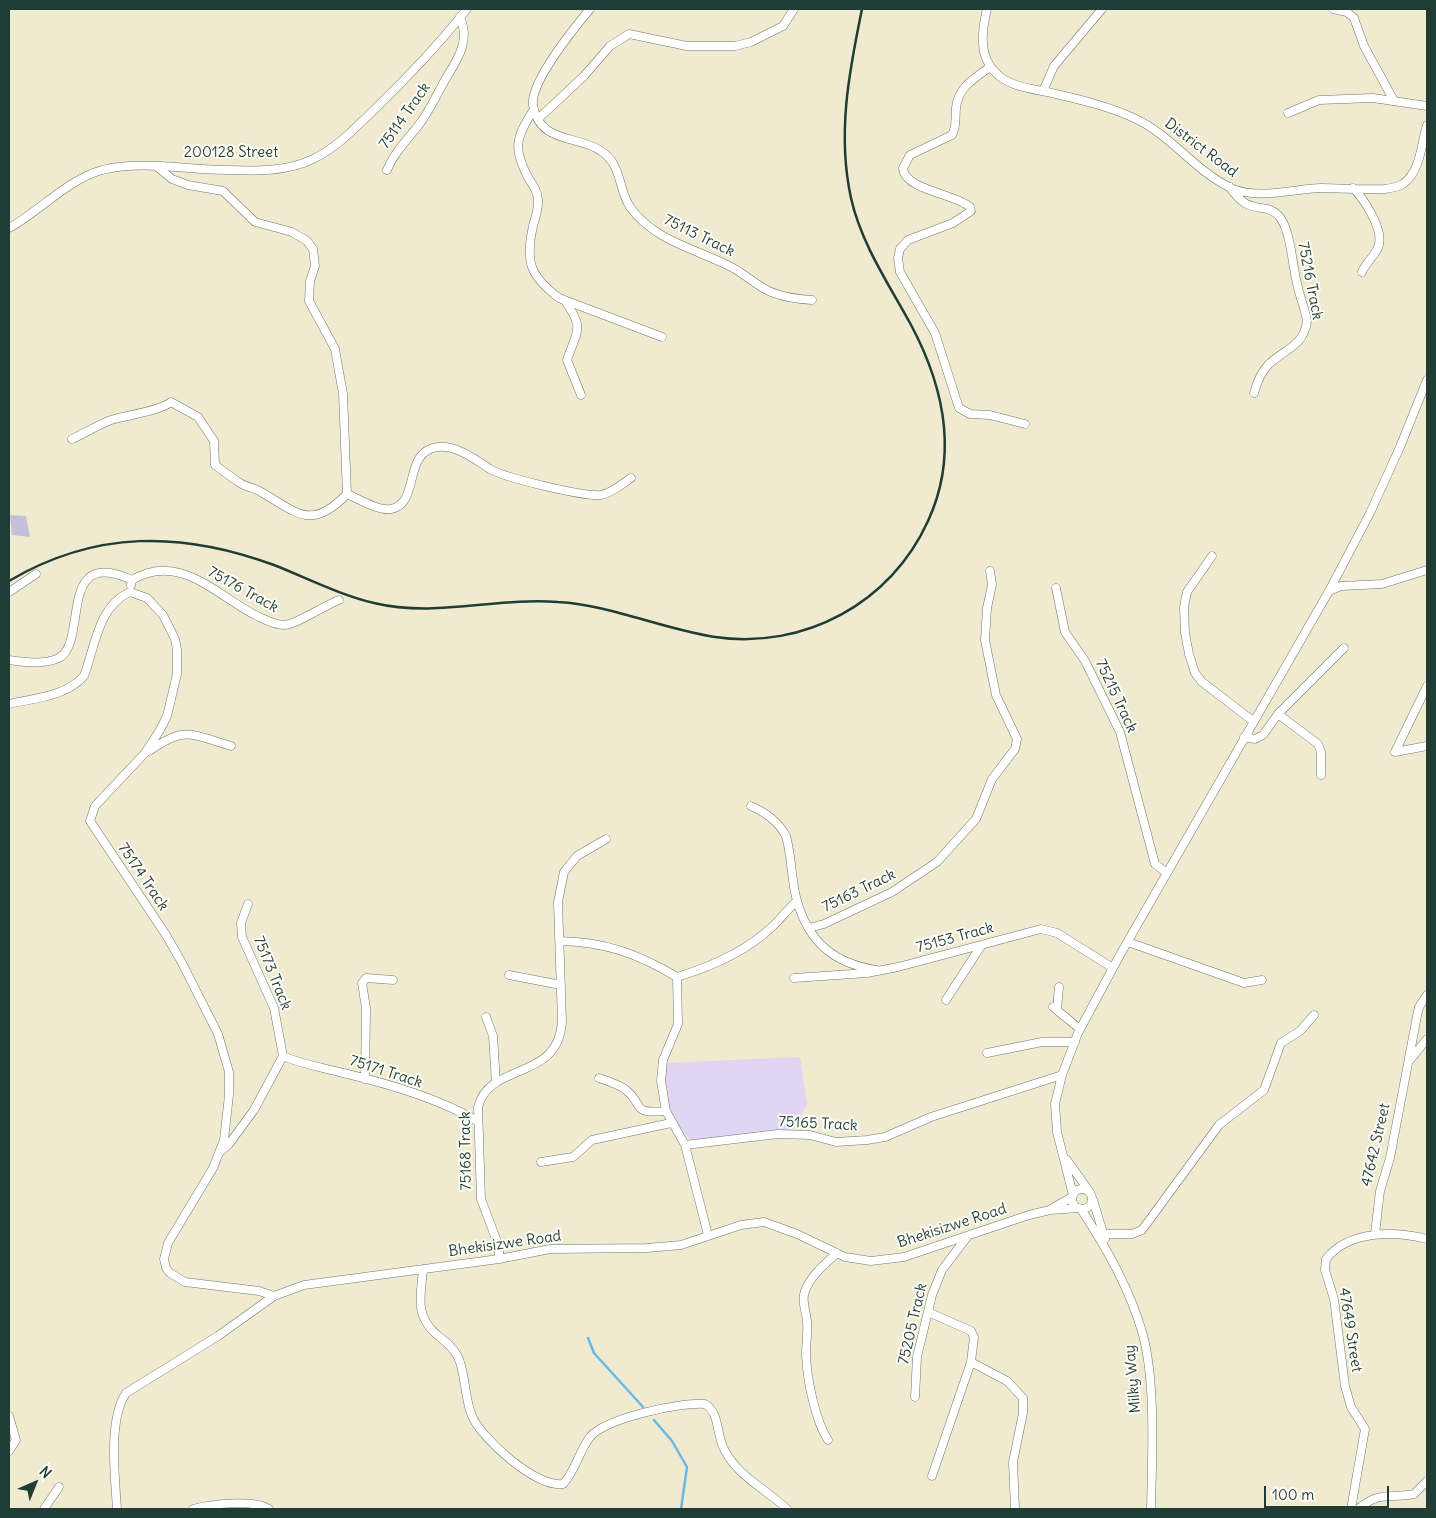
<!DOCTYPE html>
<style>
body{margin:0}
#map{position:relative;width:1436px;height:1518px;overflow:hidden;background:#f0ead0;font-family:Delius,sans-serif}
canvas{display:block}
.frame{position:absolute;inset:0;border:10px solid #1f3d34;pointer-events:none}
.north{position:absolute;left:10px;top:1458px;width:50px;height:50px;-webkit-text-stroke:4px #fdfcf7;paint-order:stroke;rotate:44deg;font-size:14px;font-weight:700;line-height:20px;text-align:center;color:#1f3d34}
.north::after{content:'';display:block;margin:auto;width:18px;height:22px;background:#1f3d34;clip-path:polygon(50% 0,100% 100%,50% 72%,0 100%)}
.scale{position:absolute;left:1264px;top:1486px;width:125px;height:22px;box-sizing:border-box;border:2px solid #1f3d34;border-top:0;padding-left:6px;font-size:15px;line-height:18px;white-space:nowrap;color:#1f3d34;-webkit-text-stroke:4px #fdfcf7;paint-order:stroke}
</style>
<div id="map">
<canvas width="1436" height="1518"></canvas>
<div class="frame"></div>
<div class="north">N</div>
<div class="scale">100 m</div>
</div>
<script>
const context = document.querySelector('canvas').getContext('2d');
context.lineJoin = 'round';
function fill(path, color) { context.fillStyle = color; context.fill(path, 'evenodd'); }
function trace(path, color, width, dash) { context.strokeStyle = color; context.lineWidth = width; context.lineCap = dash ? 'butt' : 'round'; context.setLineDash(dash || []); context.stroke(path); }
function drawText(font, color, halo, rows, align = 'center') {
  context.font = font + ' Delius,sans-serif'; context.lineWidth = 4; context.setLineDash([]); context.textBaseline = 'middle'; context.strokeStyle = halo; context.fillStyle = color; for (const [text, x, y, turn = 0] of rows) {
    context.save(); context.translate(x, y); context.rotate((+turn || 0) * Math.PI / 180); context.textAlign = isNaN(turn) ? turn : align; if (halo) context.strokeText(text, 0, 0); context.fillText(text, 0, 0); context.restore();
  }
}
const built = new Path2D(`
 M 800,1057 L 807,1104 L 794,1129 L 693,1142 L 675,1125 L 670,1115 L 665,1080 L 667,1063 Z`);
const industrial = new Path2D(`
 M 10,515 L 26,516 L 30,537 L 12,535 Z`);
const stream = new Path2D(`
 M 588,1338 L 594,1353 L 643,1407
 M 654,1420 L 672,1441 L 687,1467 L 681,1509`);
const minor = new Path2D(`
 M 590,9 C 575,27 530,82 533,105 C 539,144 578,135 601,151 C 622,164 618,189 630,207 C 655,242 698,249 733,268 C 744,274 754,283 765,289 C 779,297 796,299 812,300
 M 987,9 C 982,30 978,56 996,73 C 1010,88 1037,89 1056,94 C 1082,100 1111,107 1136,119 C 1172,136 1195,171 1231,188 C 1257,200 1293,189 1321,188 C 1342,188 1364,190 1385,189 C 1392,188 1398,187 1403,184 C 1421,171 1421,144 1427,125
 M 1333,9 L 1347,12 L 1354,18 L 1364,46 L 1393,99
 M 990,67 C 975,78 958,87 956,108 C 955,118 957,126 952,135 L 910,155 L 903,168 C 904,190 956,194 970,207 L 971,211 L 953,223 L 908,240 L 900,249 L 898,258 L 900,272 L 935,333 L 959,408 L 970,414 L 990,415 L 1025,424
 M 1043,91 L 1054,66 L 1102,9
 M 534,109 C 516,138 512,148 529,179 C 533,185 538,192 538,200 C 539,208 535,218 533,226 C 525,262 530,276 559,298 L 662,337
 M 1288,113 L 1319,100 L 1373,98 L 1427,106
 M 538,119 L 584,76 L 610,46 L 629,34 L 687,46 L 735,46 L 751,42 L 783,26 L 794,9
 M 387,170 C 394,153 406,141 418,126 C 429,112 436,96 445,80 C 457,60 471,41 460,17
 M 1230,187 C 1249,217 1263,201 1278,215 C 1291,228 1292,265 1297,283 C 1299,295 1305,308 1307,321 C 1304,346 1285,349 1269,364 C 1261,372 1257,382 1254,393
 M 1353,188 C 1364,199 1383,228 1379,245 C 1376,255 1366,262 1362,272
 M 9,228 C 40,211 67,180 102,170 C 142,160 186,170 227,170 C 255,171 287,172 313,159 C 338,147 357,126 377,107 C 409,76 439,44 467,9
 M 565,301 C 585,329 577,330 567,360 L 581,395
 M 72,439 C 85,433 98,425 111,420 C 127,415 160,411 171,402 L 198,417 L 214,441 L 215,465 C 223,471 231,477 240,483 C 246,487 255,488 261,492 C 298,513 311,531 347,494 L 343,394 L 335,349 L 309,301 L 310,281 L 315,266 L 313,249 L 307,241 L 292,232 L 255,222 L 223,191 L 188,185 L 172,179 L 156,166
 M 347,494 C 359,499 378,511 391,509 C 421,503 402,451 438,447 C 457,445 476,460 490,469 C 505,478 585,497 601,495 C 612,493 622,484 631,478
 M 1212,556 L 1187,592 L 1184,607 L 1185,633 L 1189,654 L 1195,673 L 1202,682 L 1253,721
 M 132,580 C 179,552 215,594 255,615 C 264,619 274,625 284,625 C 296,625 325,605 339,600
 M 1056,588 L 1065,632 L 1085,661 L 1120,732 L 1155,864 L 1167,873
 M 1329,591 L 1341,586 L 1382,584 L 1427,570
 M 9,592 L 36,574
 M 9,660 C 24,662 44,665 59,658 C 89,641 56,545 132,580 L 131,585
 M 1427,686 L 1395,752 L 1427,746
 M 9,704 C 35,698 65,697 84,676 C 95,647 98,606 130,592 L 147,598 L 163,615 L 175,639 L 177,650 L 177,674 L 167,716 L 160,730 L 145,753 L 95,806 L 90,821 L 166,935 L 181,961 L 218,1034 L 229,1072 L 229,1095 L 224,1140 L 213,1168 L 168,1243 L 164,1259 L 166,1268 L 170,1273 L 185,1282 L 259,1291 L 274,1296
 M 1278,714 L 1318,744 L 1321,752 L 1321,775
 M 1244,737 L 1255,739 L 1263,735 L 1278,714 L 1344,648
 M 149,751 C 185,726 190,734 231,746
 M 751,806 C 766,813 778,821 786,836 C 792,857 791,880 797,901 C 809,942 833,963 876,970
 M 809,928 L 824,924 L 892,892 L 937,862 L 976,819 L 992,779 L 1015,749 L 1017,739 L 996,695 L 985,640 L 987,608 L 992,585 L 990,571
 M 560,941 C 606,942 638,954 677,977 C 710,967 747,951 773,926 C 781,918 788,909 797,901
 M 1128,942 L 1244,983 L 1262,980
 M 509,975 L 561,985
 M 677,977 L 678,1024 L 663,1060 L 661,1081 L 666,1111 L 685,1145 L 708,1235
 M 794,978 L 867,973 L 898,967 L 1041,929 L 1057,933 L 1113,968
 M 946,1000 L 981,946
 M 1053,1007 L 1080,1029
 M 1057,1009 L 1059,987
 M 486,1017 L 493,1036 L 496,1083
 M 987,1053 L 1042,1042 L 1075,1042
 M 283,1056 C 301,1064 320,1067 339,1072 C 382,1082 440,1099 477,1121
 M 1410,1060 L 1427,1039
 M 599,1078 C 608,1081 617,1084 625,1089 C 646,1106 629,1114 666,1111
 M 365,1079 L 366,1008 L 362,983 L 366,978 L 393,980
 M 685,1145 L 778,1134 L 810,1135 L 836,1142 L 867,1140 L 885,1137 L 931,1117 L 1062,1075
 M 220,1152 L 229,1144 L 254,1110 L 283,1056 L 274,1008 L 242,937 L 241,923 L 248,904
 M 1067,1160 L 1089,1191
 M 541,1162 L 573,1157 L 592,1140 L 671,1123
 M1072 1199a10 10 0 1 1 20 0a10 10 0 1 1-20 0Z
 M 1073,1195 L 1057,1132 L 1055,1104 L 1062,1075 L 1078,1033 L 1121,953 L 1329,591 L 1370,513 L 1400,447 L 1427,380
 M 1093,1200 L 1105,1239
 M 1051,1209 L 1072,1197
 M 1081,1209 C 1107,1249 1130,1289 1143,1335 C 1156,1384 1152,1458 1151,1509
 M 1103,1234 L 1132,1234 L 1142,1230 L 1219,1125 L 1264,1090 L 1281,1043 L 1300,1031 L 1314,1015
 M 1375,1234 L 1380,1191 L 1390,1158 L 1417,1016 L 1419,1007 L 1427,995
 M 499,1259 L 499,1247 L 481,1199 L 478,1107 C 490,1061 558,1082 562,1022 L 558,902 L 564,872 L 577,856 L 606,839
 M 423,1269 C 421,1296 414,1315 437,1335 C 445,1341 453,1347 458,1357 C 466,1374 464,1397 472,1416 C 481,1438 536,1488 563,1484 C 576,1470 579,1451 590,1437 C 606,1418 680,1402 705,1404 C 720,1413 716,1434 724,1449 C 738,1477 765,1488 787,1509
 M 928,1312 L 971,1331 L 974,1337 L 971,1362 L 1007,1381 L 1023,1398 L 1023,1413 L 1013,1462 L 1015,1509
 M 915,1397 L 917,1357 L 932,1295 L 942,1270 L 967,1237
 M 9,1416 L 16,1440 L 9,1451
 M 828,1440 C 815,1420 807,1379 806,1355 C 806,1344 808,1332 807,1321 C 806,1310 801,1301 805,1291 C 811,1275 825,1264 837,1253
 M 932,1476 L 971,1362
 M 44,1509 L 59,1487
 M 117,1509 C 115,1476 108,1420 126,1393 L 218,1336 L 274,1296 L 304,1285 L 499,1259 L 550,1249 L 647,1248 L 681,1245 L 741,1225 L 764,1222 L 797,1234 L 845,1257 L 871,1261 L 904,1257 L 1029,1215 L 1050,1210 L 1079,1208
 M 193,1509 C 210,1504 254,1499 269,1509
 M 1351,1509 L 1365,1429 L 1351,1407 L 1345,1386 L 1334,1299 L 1325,1270 L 1326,1259 C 1349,1230 1394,1231 1427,1239
 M 1358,1509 C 1381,1490 1390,1499 1414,1494 L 1427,1481`);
const rail = new Path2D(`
 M 9,581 C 95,530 182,531 274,565 C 307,578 340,595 374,603 C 436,618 496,597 558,602 C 611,605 662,629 715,637 C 804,650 891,603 928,521 C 959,454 944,386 910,323 C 888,283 861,243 851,198 C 837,134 849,72 862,9`);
const streetNames = [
 ["75114 Track",405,116,-55],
 ["District Road",1201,148,37],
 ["200128 Street",231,153],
 ["75113 Track",699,236,26],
 ["75216 Track",1310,281,79],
 ["75176 Track",243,590,29],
 ["75215 Track",1116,696,65],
 ["75174 Track",143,877,56],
 ["75163 Track",859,891,-26],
 ["75153 Track",955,938,-15],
 ["75173 Track",272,973,68],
 ["75171 Track",386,1072,18],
 ["75165 Track",818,1124,3],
 ["47642 Street",1376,1145,-77],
 ["75168 Track",466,1151,-91],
 ["Bhekisizwe Road",952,1226,-18],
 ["Bhekisizwe Road",505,1244,-8],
 ["75205 Track",913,1324,-77],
 ["47649 Street",1350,1330,81],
 ["Milky Way",1133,1379,-95]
];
fill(built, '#e2d4f3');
fill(industrial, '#c5c0da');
trace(stream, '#69b9e4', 2.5);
trace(minor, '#687a6b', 9);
trace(minor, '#fff', 8);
trace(rail, '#1f3d34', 2.5);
drawText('15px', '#1f3d34', '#fdfcf7', streetNames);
</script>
